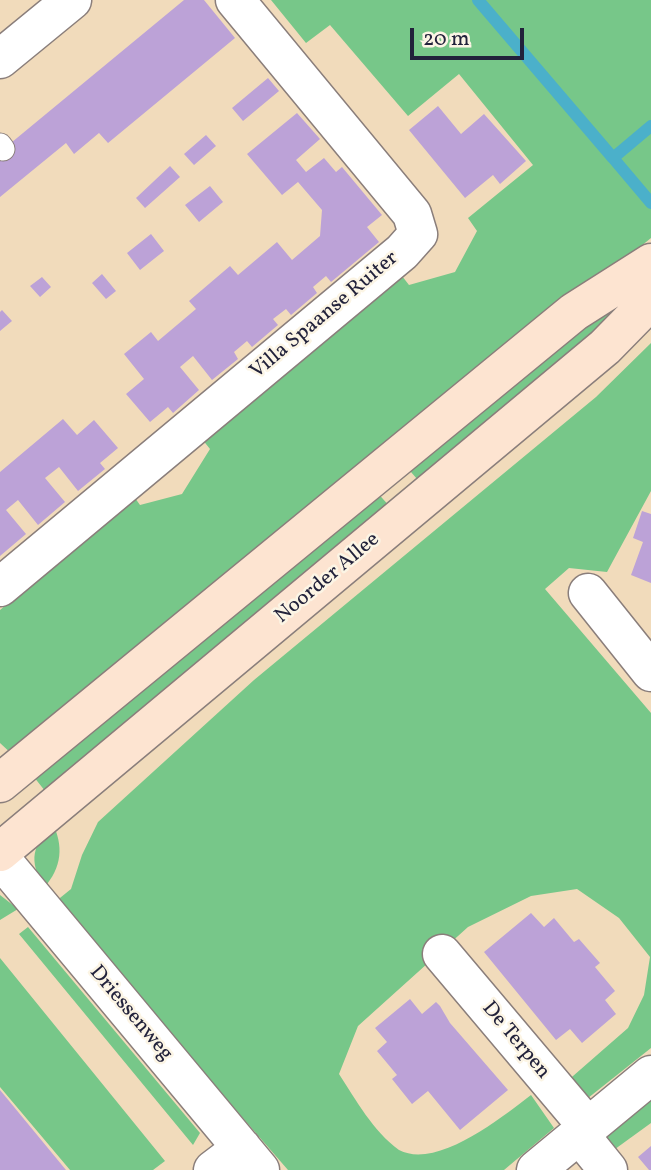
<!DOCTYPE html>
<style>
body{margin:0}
#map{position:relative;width:651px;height:1170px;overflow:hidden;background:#f1dbbb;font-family:Vollkorn,serif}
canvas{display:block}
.scale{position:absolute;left:410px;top:28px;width:114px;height:32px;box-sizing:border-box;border:4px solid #22223b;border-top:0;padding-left:9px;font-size:21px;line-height:24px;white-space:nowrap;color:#22223b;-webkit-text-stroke:5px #fcf5e5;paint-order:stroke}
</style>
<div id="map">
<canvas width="651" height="1170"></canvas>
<div class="scale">20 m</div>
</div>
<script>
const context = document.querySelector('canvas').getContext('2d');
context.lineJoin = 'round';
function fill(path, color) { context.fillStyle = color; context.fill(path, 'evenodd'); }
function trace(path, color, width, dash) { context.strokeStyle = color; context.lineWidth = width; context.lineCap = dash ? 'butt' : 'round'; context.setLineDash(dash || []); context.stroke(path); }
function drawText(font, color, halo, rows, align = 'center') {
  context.font = font + ' Vollkorn,serif'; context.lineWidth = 5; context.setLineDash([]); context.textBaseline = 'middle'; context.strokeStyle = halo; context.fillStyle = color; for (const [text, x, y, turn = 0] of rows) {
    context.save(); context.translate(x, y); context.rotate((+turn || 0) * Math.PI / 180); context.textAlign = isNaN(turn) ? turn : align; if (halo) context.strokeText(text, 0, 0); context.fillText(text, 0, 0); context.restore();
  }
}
const green = new Path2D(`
 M 271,0 L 651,0 L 651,238 L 14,756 L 0,743 L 0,610 L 135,498 L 140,505 L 182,494 L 210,449 L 202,439 L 402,276 L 409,285 L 455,272 L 477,231 L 468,218 L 533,165 L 459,74 L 408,116 L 330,25 L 306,43 Z
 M 651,282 L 423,486 L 405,465 L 548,344 Z
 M 651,343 L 651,491 L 607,572 L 569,568 L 545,589 L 651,713 L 651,1048 L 583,1102 L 565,1083 L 628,1028 L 644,995 L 650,957 L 619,918 L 577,889 L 531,896 L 468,927 L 358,1026 L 339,1074 C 356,1100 373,1131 399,1150 C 437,1170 502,1117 531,1095 L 554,1128 L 504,1170 L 288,1170 L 55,902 L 71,889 L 82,855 L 98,822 L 254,680 L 596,397 Z
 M 374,489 L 392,509 L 49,796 L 30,772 Z
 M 52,822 C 64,846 62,867 44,888 C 28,858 33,848 52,822 Z
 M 0,895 L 18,909 L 0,920 Z
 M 28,927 L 200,1133 L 193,1145 L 19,934 Z
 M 0,958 L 165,1161 L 153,1170 L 70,1170 L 0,1087 Z
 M 651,1090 L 651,1123 L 611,1152 L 603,1136 Z`);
const stream = new Path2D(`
 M 478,0 L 613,158 L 651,126
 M 613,158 L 651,203`);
const building = new Path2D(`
 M 184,0 L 204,0 L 235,38 L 108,143 L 99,133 L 74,154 L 66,143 L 0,197 L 0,152 Z
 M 268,78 L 279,91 L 243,121 L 232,108 Z
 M 438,106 L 461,134 L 484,114 L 526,161 L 500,184 L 493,175 L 465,198 L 409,130 Z
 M 297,113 L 320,139 L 296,160 L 306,172 L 324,158 L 336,172 L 342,167 L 382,215 L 367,227 L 379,242 L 331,282 L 326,276 L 313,287 L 317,293 L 291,315 L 286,309 L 273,319 L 278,325 L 252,347 L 247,341 L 234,352 L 238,359 L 212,380 L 193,356 L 180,367 L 199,390 L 173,413 L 168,407 L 150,422 L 126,394 L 144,379 L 124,354 L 151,332 L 158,341 L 196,309 L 189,301 L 230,266 L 238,275 L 277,242 L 292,260 L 320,236 L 322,210 L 298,182 L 282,195 L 247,154 Z
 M 206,135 L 216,146 L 194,165 L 184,154 Z
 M 170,166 L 180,177 L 145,208 L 136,198 Z
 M 210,186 L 223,202 L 199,222 L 185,205 Z
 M 151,234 L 164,251 L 140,270 L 127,253 Z
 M 102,274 L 116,291 L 106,299 L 92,283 Z
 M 42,277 L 51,287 L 40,297 L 30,286 Z
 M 2,310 L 12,321 L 0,331 L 0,312 Z
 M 63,419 L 77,435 L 94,420 L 118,448 L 100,463 L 105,469 L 78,491 L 59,467 L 45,478 L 65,502 L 38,525 L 18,500 L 6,510 L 26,534 L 0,556 L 0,472 Z
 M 642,511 L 651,514 L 651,583 L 631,575 L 643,542 L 633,538 Z
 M 531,913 L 544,927 L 554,918 L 574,942 L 579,939 L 600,963 L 595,967 L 615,991 L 605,1000 L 616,1014 L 582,1043 L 570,1029 L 556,1040 L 484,952 Z
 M 410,999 L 422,1014 L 436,1002 L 440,1006 L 450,1023 L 508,1090 L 460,1130 L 428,1091 L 412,1104 L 392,1079 L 397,1075 L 377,1051 L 387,1042 L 375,1028 Z
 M 0,1090 L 66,1170 L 0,1170 Z
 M 651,1146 L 651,1170 L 649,1170 L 638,1157 Z`);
const lane = new Path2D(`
 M 0,145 L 3,149`);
const street = new Path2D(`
 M 0,59 L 72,0
 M 0,587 L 402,252 L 418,234 L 412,214 L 235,0
 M 588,593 L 651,672
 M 0,858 L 260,1170
 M 442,954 L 588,1127
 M 579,1134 L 608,1170
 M 213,1170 L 242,1148
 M 536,1170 L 651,1075`);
const secondary = new Path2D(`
 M 0,783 L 574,312 L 651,263
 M 0,852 L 605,347 L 651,300`);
const streetNames = [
 ["Villa Spaanse Ruiter",325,316,-40],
 ["Noorder Allee",328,579,-40],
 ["Driessenweg",130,1014,50],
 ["De Terpen",515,1041,50]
];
fill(green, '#77c789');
trace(stream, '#4bb0ca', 12);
fill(building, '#bca2d7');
trace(lane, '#8a7e7b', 25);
trace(street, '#8a7e7b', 41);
trace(secondary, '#8a7e7b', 41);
trace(lane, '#fff', 23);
trace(street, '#fff', 38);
trace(secondary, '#fde4d1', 38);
drawText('21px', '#22223b', '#fcf5e5', streetNames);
</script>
